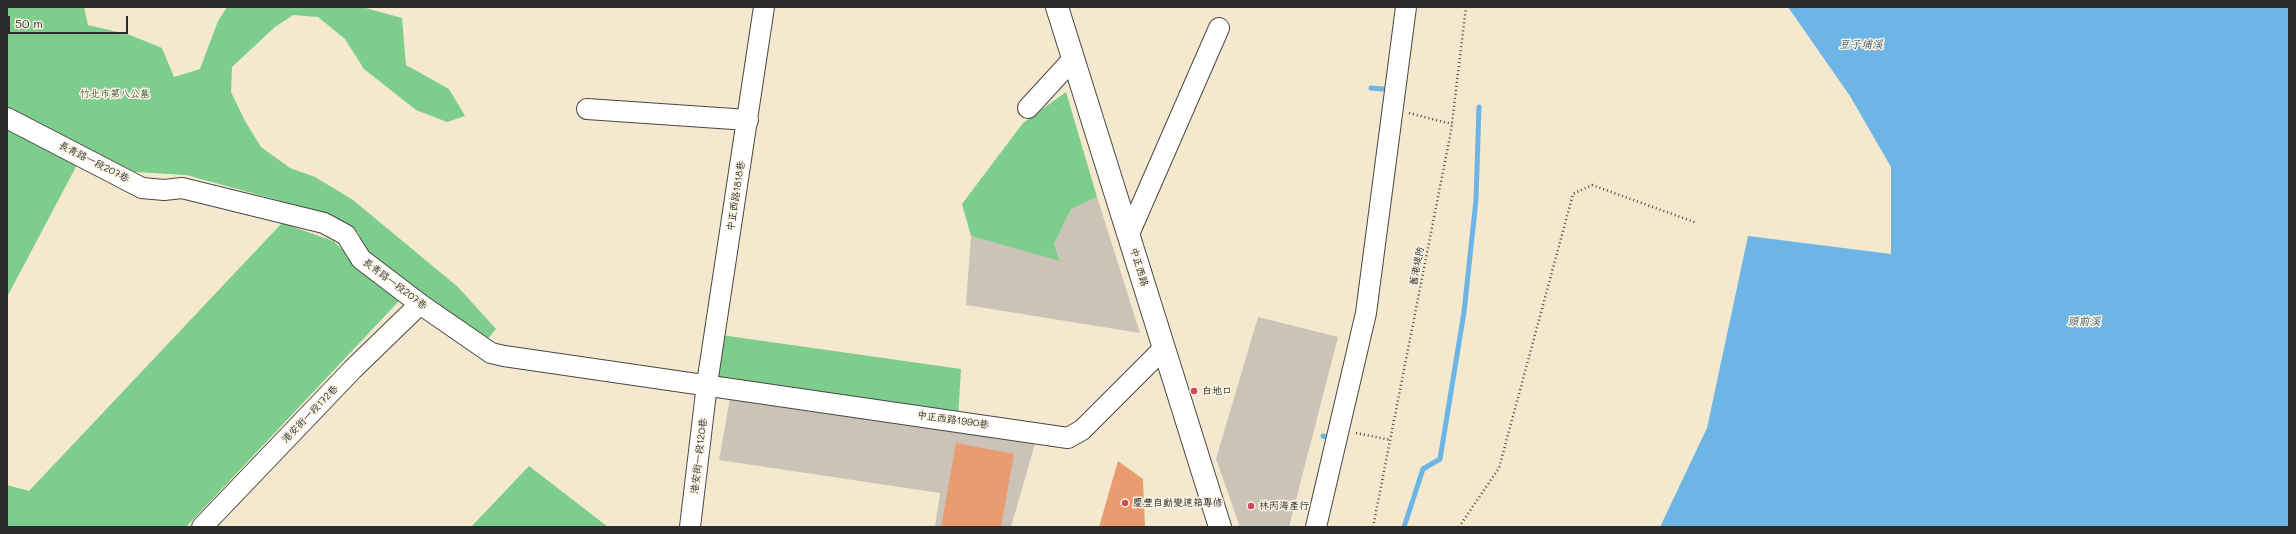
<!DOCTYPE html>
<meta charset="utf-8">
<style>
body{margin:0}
#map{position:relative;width:2296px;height:534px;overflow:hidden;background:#f4e9ce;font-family:Mali,sans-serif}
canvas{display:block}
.frame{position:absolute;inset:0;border:8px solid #2b2b2b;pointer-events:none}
.scale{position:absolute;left:8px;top:16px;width:120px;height:18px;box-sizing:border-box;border:2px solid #2b2b2b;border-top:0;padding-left:5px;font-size:12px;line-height:14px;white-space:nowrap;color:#2b2b2b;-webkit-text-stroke:3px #fcf5e5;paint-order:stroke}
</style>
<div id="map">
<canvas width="2296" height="534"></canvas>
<div class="frame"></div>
<div class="scale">50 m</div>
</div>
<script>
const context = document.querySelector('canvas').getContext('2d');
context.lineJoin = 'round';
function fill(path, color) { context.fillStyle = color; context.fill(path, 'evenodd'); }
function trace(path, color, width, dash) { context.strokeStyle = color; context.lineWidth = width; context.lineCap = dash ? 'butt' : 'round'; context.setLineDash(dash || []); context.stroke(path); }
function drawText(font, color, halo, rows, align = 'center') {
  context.font = font + ' Mali,"LXGW WenKai TC",sans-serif'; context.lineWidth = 3; context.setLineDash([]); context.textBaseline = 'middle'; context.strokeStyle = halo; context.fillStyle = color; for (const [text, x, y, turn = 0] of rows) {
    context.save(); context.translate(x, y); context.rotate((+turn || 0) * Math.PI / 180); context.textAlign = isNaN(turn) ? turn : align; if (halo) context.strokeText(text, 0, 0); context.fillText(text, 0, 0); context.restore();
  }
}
const industrial = new Path2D(`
 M 1097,197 L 1140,333 L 966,305 L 971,236 L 1060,260 L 1054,244 L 1071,209 Z
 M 1258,317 L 1338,337 L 1289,527 L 1240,527 L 1216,459 Z
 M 731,393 L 1036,440 L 1011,527 L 935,527 L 940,493 L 719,460 Z`);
const green = new Path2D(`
 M 7,7 L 84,7 L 88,25 L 130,35 L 162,48 L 174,77 L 200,69 L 218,21 L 227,7 L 362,7 L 402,18 L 406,65 L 449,89 L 465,116 L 447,122 L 416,110 L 364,69 L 345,39 L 318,17 L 293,15 L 275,27 L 232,67 L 231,92 L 245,121 L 261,147 L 290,168 L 315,177 L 353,200 L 458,287 L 496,329 L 486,341 L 368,255 L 358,232 L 325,213 L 186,175 L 135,172 L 7,107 Z
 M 1066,92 L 1097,197 L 1071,209 L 1054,244 L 1060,261 L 971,236 L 962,204 L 1023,123 Z
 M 7,130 L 78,163 L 7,297 Z
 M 282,223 L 333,241 L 399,301 L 186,527 L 7,527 L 7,485 L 29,491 Z
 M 721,335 L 961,369 L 958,418 L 713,380 Z
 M 529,466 L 608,527 L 471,527 Z`);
const water = new Path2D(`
 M 1788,7 L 2289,7 L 2289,527 L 1660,527 L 1707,428 L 1748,236 L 1891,254 L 1891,167 L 1850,96 Z`);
const stream = new Path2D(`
 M 1371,88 L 1383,89
 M 1323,436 L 1330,438
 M 1404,527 L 1423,469 L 1440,459 L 1464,312 L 1476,200 L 1479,107`);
const building = new Path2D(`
 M 956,443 L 1014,454 L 1001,527 L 941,527 Z
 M 1118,461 L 1143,479 L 1145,527 L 1099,527 Z`);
const path = new Path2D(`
 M 1409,113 L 1452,124
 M 1356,433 L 1391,440
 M 1373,527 L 1451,131 L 1466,7
 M 1459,527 L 1499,468 L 1573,194 L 1592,185 L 1697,223`);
const minor = new Path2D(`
 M 1028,108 L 1073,59
 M 587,109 L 748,120
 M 7,118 L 142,188 L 164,190 L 182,188 L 324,223 L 346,235 L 361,259 L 420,304 L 491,353 L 504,356 L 1068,438 L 1082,430 L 1164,348
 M 1129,234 L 1219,28
 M 202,527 L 353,369 L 420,304
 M 690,527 L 707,384 L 764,7
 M 1316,527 L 1366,313 L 1406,7`);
const major = new Path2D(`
 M 1057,7 L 1220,527`);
const markers = [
 [1194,391,4,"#d1495b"],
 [1125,503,4,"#d1495b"],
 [1251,506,4,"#d1495b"]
];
const parkNames = [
 ["竹北市第八公墓",115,94]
];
const streetNames = [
 ["長青路一段207巷",94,162,27],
 ["中正西路1818巷",736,196,-81],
 ["舊港堤防",1417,266,-79],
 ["中正西路",1139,267,73],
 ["長青路一段207巷",395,284,37],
 ["港安街一段172巷",310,414,-46],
 ["中正西路1990巷",953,420,8],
 ["港安街一段120巷",699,456,-83]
];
const poiNames = [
 ["白地口",1202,391],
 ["慶豐自動變速箱專修",1133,503],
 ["林丙海產行",1259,506]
];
const waterNames = [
 ["豆子埔溪",1861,45],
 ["頭前溪",2084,322]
];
fill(industrial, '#cbc3b8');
fill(green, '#7dcd8d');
fill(water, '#6cb5e4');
trace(stream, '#6cb5e4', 5);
fill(building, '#e99c70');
trace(minor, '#494843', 22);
trace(major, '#494843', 24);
trace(path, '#494843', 2.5, [1, 3]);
trace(minor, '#fff', 20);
trace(major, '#fff', 22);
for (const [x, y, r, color] of markers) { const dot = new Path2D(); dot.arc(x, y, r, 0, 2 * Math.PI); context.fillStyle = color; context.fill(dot); trace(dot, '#fcf5e5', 1.5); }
drawText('10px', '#445c48', '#fcf5e5', parkNames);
drawText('10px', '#2b2b2b', '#fcf5e5', streetNames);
drawText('10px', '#2b2b2b', '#fcf5e5', poiNames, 'left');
drawText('italic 11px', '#425b6c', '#fcf5e5', waterNames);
</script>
